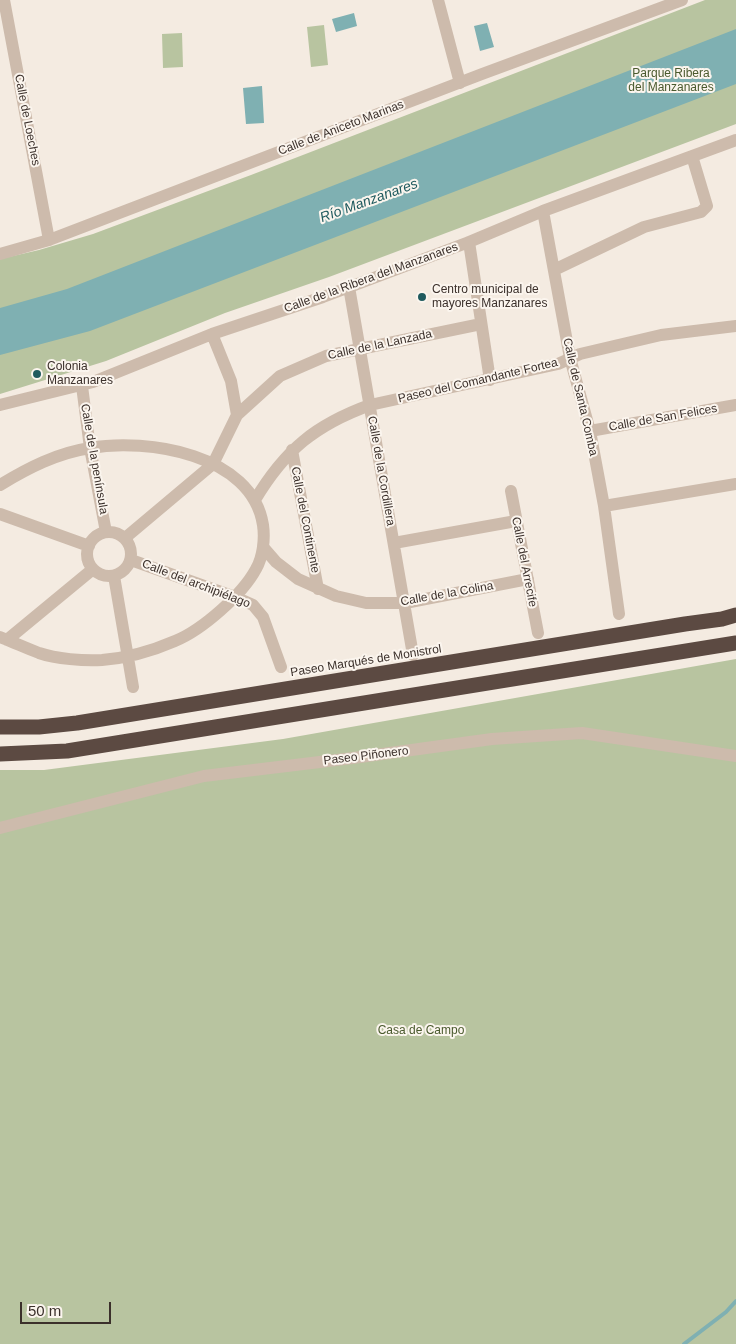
<!DOCTYPE html>
<meta charset="utf-8">
<style>
body{margin:0}
#map{position:relative;width:736px;height:1344px;overflow:hidden;background:#f4ebe1;font-family:Arial,sans-serif}
canvas{display:block}
.scale{position:absolute;left:20px;top:1302px;width:91px;height:22px;box-sizing:border-box;border:2px solid #3b302b;border-top:0;padding-left:6px;font-size:15px;line-height:18px;white-space:nowrap;color:#3b302b;-webkit-text-stroke:4px #fbf5ee;paint-order:stroke}
</style>
<div id="map">
<canvas width="736" height="1344"></canvas>
<div class="scale">50 m</div>
</div>
<script>
const context = document.querySelector('canvas').getContext('2d');
context.lineJoin = 'round';
function fill(path, color) { context.fillStyle = color; context.fill(path, 'evenodd'); }
function trace(path, color, width, dash) { context.strokeStyle = color; context.lineWidth = width; context.lineCap = dash ? 'butt' : 'round'; context.setLineDash(dash || []); context.stroke(path); }
function drawText(font, color, halo, rows, align = 'center') {
  context.font = font + ' Arial,sans-serif'; context.lineWidth = 4; context.setLineDash([]); context.textBaseline = 'middle'; context.strokeStyle = halo; context.fillStyle = color; for (const [text, x, y, turn = 0] of rows) {
    context.save(); context.translate(x, y); context.rotate((+turn || 0) * Math.PI / 180); context.textAlign = isNaN(turn) ? turn : align; if (halo) context.strokeText(text, 0, 0); context.fillText(text, 0, 0); context.restore();
  }
}
const green = new Path2D(`
 M 705,0 L 736,0 L 736,124 L 329,277 L 225,313 L 106,361 L 0,394 L 0,259 L 39,250 L 93,234 L 251,175 Z
 M 324,25 L 328,65 L 311,67 L 307,27 Z
 M 182,33 L 183,67 L 163,68 L 162,34 Z
 M 736,659 L 736,1344 L 0,1344 L 0,770 L 44,770 L 283,739 Z`);
const water = new Path2D(`
 M 354,13 L 357,26 L 336,32 L 332,19 Z
 M 487,23 L 494,47 L 480,51 L 474,26 Z
 M 736,29 L 736,84 L 90,331 L 0,355 L 0,308 L 67,289 Z
 M 262,86 L 264,123 L 246,124 L 243,88 Z`);
const stream = new Path2D(`
 M 684,1344 L 726,1312 L 736,1301`);
const minor = new Path2D(`
 M 4,0 L 49,240
 M 438,0 L 460,83
 M 543,211 L 570,358 L 590,431 L 604,506 L 619,614
 M 469,242 L 490,380
 M 0,254 L 49,240 L 482,74 L 682,0
 M 554,270 L 644,227 L 701,212 L 707,206 L 692,156
 M 349,287 L 413,655
 M 212,334 L 231,381 L 237,415
 M 82,386 L 90,448 L 106,532
 M 0,405 L 93,382 L 212,334 L 323,297 L 469,242 L 543,211 L 736,140
 M 590,431 L 736,405
 M 292,450 L 318,589
 M 0,485 C 28,468 57,453 90,448 C 147,438 252,454 263,525 C 265,539 263,557 256,569 C 242,595 202,630 175,641 C 152,651 127,658 102,660 C 84,661 56,659 39,653 C 26,648 13,642 0,637
 M 511,491 L 538,633
 M 255,500 C 285,450 315,425 370,405 L 558,364 L 580,354 L 661,335 L 736,326
 M 604,506 L 736,484
 M 0,514 L 89,546
 M87 554a22 22 0 1 1 44 0a22 22 0 1 1-44 0Z
 M 125,538 L 213,464 L 237,415 L 280,376 L 326,356 L 481,324
 M 394,543 L 516,521
 M 263,547 L 276,562 L 298,579 L 336,596 L 366,603 L 405,603 L 528,579
 M 131,560 L 235,597 L 253,605 L 263,617 L 281,667
 M 114,576 L 133,687
 M 7,640 L 93,569
 M 0,828 L 204,776 L 353,758 L 492,739 L 582,733 L 736,756`);
const highway = new Path2D(`
 M 0,727 L 39,727 L 77,723 L 685,624 L 722,619 L 736,615
 M 0,754 L 67,751 L 736,643`);
const markers = [
 [422,297,5,"#1f5a5e"],
 [37,374,5,"#1f5a5e"]
];
const parkNames = [
 ["Parque Ribera",671,74],
 ["del Manzanares",671,88],
 ["Casa de Campo",421,1031]
];
const streetNames = [
 ["Calle de Loeches",27,120,79],
 ["Calle de Aniceto Marinas",341,128,-21],
 ["Calle de la Ribera del Manzanares",371,278,-20],
 ["Calle de la Lanzada",380,345,-12],
 ["Paseo del Comandante Fortea",478,381,-13],
 ["Calle de Santa Comba",580,397,77],
 ["Calle de San Felices",663,418,-10],
 ["Calle de la península",94,459,80],
 ["Calle de la Cordillera",381,471,80],
 ["Calle del Continente",305,520,79],
 ["Calle del Arrecife",524,562,79],
 ["Calle del archipiélago",196,584,21],
 ["Calle de la Colina",447,594,-10],
 ["Paseo Marqués de Monistrol",366,661,-9],
 ["Paseo Piñonero",366,756,-7]
];
const poiNames = [
 ["Centro municipal de",432,290],
 ["mayores Manzanares",432,304],
 ["Colonia",47,367],
 ["Manzanares",47,381]
];
const waterNames = [
 ["Río Manzanares",369,201,-20]
];
fill(green, '#b8c4a0');
fill(water, '#7fb0b2');
trace(stream, '#7fb0b2', 4);
trace(minor, '#cdbbac', 12);
trace(highway, '#5c4a42', 15);
for (const [x, y, r, color] of markers) { const dot = new Path2D(); dot.arc(x, y, r, 0, 2 * Math.PI); context.fillStyle = color; context.fill(dot); trace(dot, '#fbf5ee', 2); }
drawText('12px', '#4a5a2e', '#fbf5ee', parkNames);
drawText('12px', '#3b302b', '#fbf5ee', streetNames);
drawText('12px', '#3b302b', '#fbf5ee', poiNames, 'left');
drawText('italic 14px', '#1f5a5e', '#fbf5ee', waterNames);
</script>
